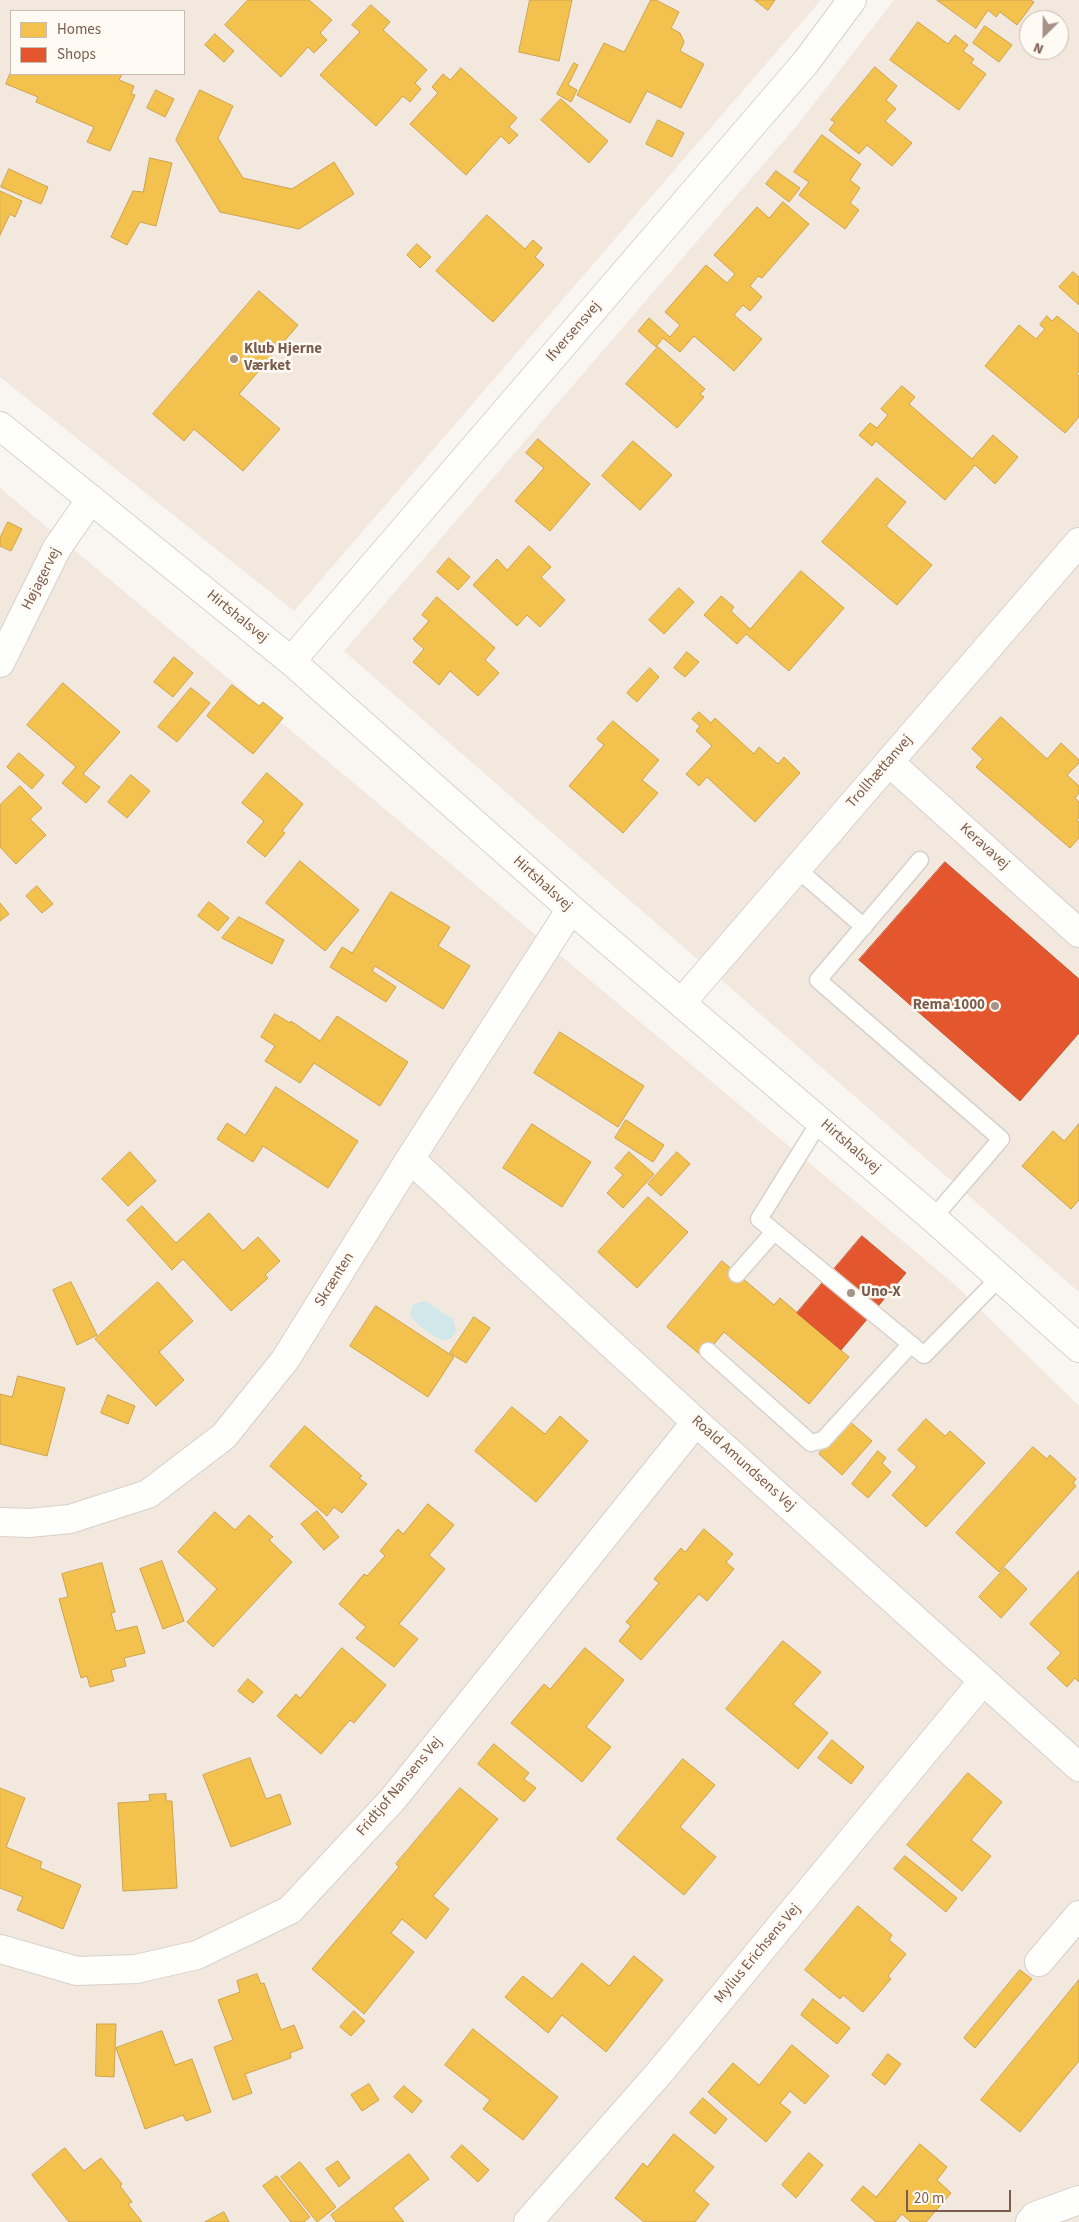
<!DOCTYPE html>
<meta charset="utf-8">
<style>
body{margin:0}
#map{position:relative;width:1079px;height:2222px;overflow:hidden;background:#f9f5f0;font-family:"Source Sans 3",sans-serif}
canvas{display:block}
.legend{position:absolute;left:10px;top:10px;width:175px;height:65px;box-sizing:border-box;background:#fffaf3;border:1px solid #cabbb1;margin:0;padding:6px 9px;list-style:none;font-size:15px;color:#7a5c4d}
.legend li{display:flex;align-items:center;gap:10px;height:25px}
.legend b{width:25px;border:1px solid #cabbb1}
.north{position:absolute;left:1019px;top:10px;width:50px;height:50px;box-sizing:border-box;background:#fffaf3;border:1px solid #cabbb1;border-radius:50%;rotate:203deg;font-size:14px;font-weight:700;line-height:20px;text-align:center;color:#7a5c4d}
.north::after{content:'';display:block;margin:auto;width:18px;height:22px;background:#a69286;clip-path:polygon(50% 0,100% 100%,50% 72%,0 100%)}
.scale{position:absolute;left:906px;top:2190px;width:105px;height:22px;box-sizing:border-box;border:2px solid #7a5c4d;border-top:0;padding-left:6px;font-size:15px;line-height:18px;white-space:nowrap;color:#7a5c4d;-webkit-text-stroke:4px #fffaf3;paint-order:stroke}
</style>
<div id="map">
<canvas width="1079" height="2222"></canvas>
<ul class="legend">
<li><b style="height:14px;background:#f2c14e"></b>Homes</li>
<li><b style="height:14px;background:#e4572e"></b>Shops</li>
</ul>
<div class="north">N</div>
<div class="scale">20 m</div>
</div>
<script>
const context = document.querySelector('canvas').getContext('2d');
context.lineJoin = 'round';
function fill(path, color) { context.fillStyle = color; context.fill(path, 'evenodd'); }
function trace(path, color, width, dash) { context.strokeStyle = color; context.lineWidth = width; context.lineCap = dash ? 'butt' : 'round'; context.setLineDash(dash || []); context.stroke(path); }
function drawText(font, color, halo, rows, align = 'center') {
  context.font = font + ' "Source Sans 3",sans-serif'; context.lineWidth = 5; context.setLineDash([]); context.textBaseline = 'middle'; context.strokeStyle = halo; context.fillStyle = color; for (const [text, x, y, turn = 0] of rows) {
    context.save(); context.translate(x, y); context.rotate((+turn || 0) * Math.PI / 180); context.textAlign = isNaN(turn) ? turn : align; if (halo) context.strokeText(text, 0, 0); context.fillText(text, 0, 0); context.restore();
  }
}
const residential = new Path2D(`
 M 0,0 L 821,0 L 294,611 L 0,377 ZM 11,11 L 184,11 L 184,74 L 11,74 Z
 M 894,0 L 1079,0 L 1079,1292 L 344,651 L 799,123 ZM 1029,20 L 1059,20 L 1059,50 L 1029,50 Z
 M 0,488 L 953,1283 L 1079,1406 L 1079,2222 L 0,2222 Z`);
const water = new Path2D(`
 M 425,1301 L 453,1319 L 456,1331 C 454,1334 452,1339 447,1340 C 439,1342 413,1322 410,1315 L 413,1304 Z`);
const homes = new Path2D(`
 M 248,0 L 309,0 L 332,20 L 320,33 L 327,40 L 314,53 L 308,47 L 281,77 L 225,25 Z
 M 530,0 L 572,0 L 559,61 L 519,52 Z
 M 651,0 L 656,0 L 679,12 L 671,28 L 680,33 L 684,42 L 680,51 L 704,64 L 681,108 L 647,91 L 630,123 L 577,95 L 604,43 L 624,52 Z
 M 755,0 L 775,0 L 768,10 Z
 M 937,0 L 1030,0 L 1034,2 L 1017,25 L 1000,12 L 996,17 L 988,10 L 976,28 Z
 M 371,5 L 390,22 L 383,30 L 427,70 L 415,83 L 421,89 L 410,102 L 403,96 L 376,126 L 320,75 L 360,32 L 352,25 Z
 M 918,22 L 948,44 L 955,35 L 968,45 L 963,51 L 974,59 L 971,63 L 986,74 L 959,110 L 890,60 Z
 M 985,26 L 1012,45 L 999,62 L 973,43 Z
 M 215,34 L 234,51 L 224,62 L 205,45 Z
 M 574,63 L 578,65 L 568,85 L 577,90 L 571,102 L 557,94 Z
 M 875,67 L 897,86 L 886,100 L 896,109 L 885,121 L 912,143 L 892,166 L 867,145 L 859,154 L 829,130 L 835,122 L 831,120 Z
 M 461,68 L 517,118 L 509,127 L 518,135 L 509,144 L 501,136 L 466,175 L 410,124 L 438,93 L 432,87 L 443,74 L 450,80 Z
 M 11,72 L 122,74 L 119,80 L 134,86 L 131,94 L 135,95 L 110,151 L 87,142 L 94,127 L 36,102 L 38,97 L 6,84 Z
 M 156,90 L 174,99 L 165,117 L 147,108 Z
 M 200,90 L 233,106 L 218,138 L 243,178 L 292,189 L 334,162 L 354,194 L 299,229 L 220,212 L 176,140 Z
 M 561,99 L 608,141 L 589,163 L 541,120 Z
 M 658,120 L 684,133 L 672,157 L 646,144 Z
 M 822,135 L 861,164 L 850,180 L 860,188 L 850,203 L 859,210 L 845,229 L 799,195 L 809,182 L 794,172 Z
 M 150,158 L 172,163 L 156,226 L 140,222 L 127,245 L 111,237 L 133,191 L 143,192 Z
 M 9,169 L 48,187 L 41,204 L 1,187 Z
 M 776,171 L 800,188 L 789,202 L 766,184 Z
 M 0,191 L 22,201 L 15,217 L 10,214 L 0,235 Z
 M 783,202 L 809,224 L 762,278 L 758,276 L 750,286 L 762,297 L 750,311 L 743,305 L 734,315 L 762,339 L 734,371 L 694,336 L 680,352 L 663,338 L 656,347 L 638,331 L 649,318 L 670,337 L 680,325 L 665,312 L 706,265 L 727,283 L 735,274 L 714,255 L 757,207 L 769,218 Z
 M 487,215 L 525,249 L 533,240 L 542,248 L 535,257 L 544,265 L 493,322 L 436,271 Z
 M 417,244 L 431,257 L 420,268 L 407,255 Z
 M 1073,272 L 1079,277 L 1079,305 L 1059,287 Z
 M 259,291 L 298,325 L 239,394 L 280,429 L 243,471 L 194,429 L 184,441 L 153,414 Z
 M 1047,316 L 1052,321 L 1057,316 L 1079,334 L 1079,371 L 1077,374 L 1079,376 L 1079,417 L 1065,433 L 985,366 L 1019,325 L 1036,339 L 1045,329 L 1040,325 Z
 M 658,347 L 705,389 L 700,394 L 704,397 L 677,428 L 626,384 Z
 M 902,386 L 915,397 L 909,404 L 972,459 L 993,435 L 1018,457 L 995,484 L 975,465 L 945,500 L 876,441 L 872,446 L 859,435 L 870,423 L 877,428 L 888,415 L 881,409 Z
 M 538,439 L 590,484 L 550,531 L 515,501 L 544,468 L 526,453 Z
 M 633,441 L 672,475 L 640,510 L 602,476 Z
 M 877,478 L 906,502 L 886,526 L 932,565 L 897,605 L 822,542 Z
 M 8,522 L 22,529 L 11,551 L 0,546 L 0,538 Z
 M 529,546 L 551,567 L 541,577 L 565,600 L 540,627 L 527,615 L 517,626 L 473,585 L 497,559 L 507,570 Z
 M 449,558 L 470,577 L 458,590 L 437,572 Z
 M 801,571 L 844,608 L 789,671 L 746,634 L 737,644 L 704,615 L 721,596 L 734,607 L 731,611 L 750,629 Z
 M 679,588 L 694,602 L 664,634 L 649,620 Z
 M 437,597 L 495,648 L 485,660 L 499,673 L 478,696 L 450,671 L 439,685 L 413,662 L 424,649 L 413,639 L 429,621 L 422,615 Z
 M 687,652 L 699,662 L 685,677 L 674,668 Z
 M 174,657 L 193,673 L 173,697 L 154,682 Z
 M 650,668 L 659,677 L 637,702 L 627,693 Z
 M 63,683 L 120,732 L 83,774 L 100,787 L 86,803 L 62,783 L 76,767 L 27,725 Z
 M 232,685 L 259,706 L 263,702 L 283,718 L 253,754 L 207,716 Z
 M 191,688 L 210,703 L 177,742 L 158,727 Z
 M 699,712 L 711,723 L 715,718 L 754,754 L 759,747 L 778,764 L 784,757 L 800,773 L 755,822 L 707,777 L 699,786 L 686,774 L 712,746 L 696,731 L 700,726 L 692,719 Z
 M 1001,717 L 1047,759 L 1061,743 L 1079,760 L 1079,763 L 1067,775 L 1079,786 L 1079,793 L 1075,798 L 1079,802 L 1079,817 L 1077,820 L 1079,822 L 1079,838 L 1070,848 L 976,767 L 983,759 L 972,749 Z
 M 613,721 L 659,760 L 642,780 L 658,793 L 623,833 L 569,786 L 604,745 L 597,739 Z
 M 19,753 L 44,775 L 32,789 L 7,767 Z
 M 267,773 L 303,804 L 282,831 L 285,833 L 265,857 L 247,842 L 264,821 L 242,803 Z
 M 131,775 L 150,791 L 127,818 L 108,802 Z
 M 20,786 L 42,808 L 30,819 L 46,835 L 16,864 L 0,847 L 0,805 Z
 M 300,861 L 359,910 L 325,951 L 266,903 Z
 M 37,886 L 53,904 L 42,913 L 26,896 Z
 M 391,892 L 450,927 L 438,946 L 470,966 L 443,1009 L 375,966 L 372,971 L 396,987 L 386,1002 L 330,967 L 342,947 L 352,953 Z
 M 209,902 L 229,918 L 218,931 L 198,916 Z
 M 0,903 L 9,914 L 0,921 Z
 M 239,917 L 284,940 L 272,964 L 222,938 Z
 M 275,1014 L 290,1023 L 291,1021 L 320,1041 L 337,1016 L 408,1062 L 380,1106 L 314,1063 L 300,1083 L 265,1061 L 275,1046 L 261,1037 Z
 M 560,1032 L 644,1086 L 618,1127 L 534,1073 Z
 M 276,1087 L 358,1141 L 328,1188 L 263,1146 L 253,1162 L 217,1139 L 227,1123 L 245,1135 Z
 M 626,1120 L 664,1145 L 653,1162 L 615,1138 Z
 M 532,1124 L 591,1162 L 562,1207 L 503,1168 Z
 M 1079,1124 L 1079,1200 L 1071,1209 L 1022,1166 L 1053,1131 L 1064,1141 Z
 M 130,1152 L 156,1181 L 128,1206 L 102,1179 Z
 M 629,1152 L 654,1174 L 623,1208 L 607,1193 L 623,1175 L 615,1168 Z
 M 677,1152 L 690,1164 L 661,1196 L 648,1184 Z
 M 648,1197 L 688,1232 L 637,1288 L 598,1252 Z
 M 142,1206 L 176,1243 L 209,1213 L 243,1251 L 258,1237 L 280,1261 L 265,1275 L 268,1278 L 231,1311 L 183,1259 L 172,1270 L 127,1220 Z
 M 722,1261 L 774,1305 L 780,1298 L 849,1357 L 809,1404 L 724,1332 L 703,1357 L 667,1327 Z
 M 71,1282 L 97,1335 L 77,1345 L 53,1290 Z
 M 158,1282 L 193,1321 L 159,1352 L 184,1380 L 156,1406 L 95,1339 Z
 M 376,1306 L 454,1357 L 428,1397 L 350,1346 Z
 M 474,1317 L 490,1328 L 466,1363 L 450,1353 Z
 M 18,1376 L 65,1388 L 47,1456 L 0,1444 L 0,1394 L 12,1397 Z
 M 108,1395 L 135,1406 L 128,1424 L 101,1413 Z
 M 512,1407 L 545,1434 L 560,1416 L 588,1441 L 536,1502 L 475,1451 Z
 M 926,1419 L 945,1436 L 950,1431 L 985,1463 L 926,1527 L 892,1495 L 917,1467 L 898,1450 Z
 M 848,1420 L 872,1441 L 842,1475 L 819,1454 Z
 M 305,1426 L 362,1476 L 359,1478 L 367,1484 L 342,1513 L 334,1507 L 327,1516 L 270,1466 Z
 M 1033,1447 L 1047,1459 L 1050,1455 L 1076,1479 L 1073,1483 L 1076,1486 L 999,1572 L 956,1533 Z
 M 878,1451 L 886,1458 L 882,1463 L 891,1472 L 868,1498 L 852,1484 Z
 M 428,1504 L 454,1525 L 429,1555 L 445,1569 L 399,1624 L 418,1639 L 394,1667 L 356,1638 L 366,1627 L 339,1604 L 364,1574 L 367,1576 L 385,1556 L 380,1551 L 398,1529 L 403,1534 Z
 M 317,1511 L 339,1537 L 324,1550 L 301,1524 Z
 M 215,1512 L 235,1530 L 249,1515 L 273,1537 L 269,1540 L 292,1562 L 213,1647 L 187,1622 L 217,1589 L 178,1552 Z
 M 704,1529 L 733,1554 L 726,1562 L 734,1569 L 707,1601 L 699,1594 L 641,1660 L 619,1641 L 631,1626 L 626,1622 L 659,1583 L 654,1579 L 681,1548 L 685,1552 Z
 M 162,1561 L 184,1621 L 163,1629 L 140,1569 Z
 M 102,1563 L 115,1612 L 111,1613 L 116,1631 L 137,1626 L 145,1653 L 124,1658 L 126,1666 L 111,1670 L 114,1681 L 90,1687 L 87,1676 L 81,1678 L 59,1599 L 68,1597 L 62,1574 Z
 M 1005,1568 L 1027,1589 L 1001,1618 L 979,1597 Z
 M 1079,1571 L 1079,1682 L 1075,1678 L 1067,1687 L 1047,1668 L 1061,1653 L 1030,1624 Z
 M 783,1641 L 821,1672 L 793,1704 L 828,1733 L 798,1769 L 726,1709 Z
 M 342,1648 L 386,1685 L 354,1723 L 350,1720 L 321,1754 L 277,1716 L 296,1694 L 300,1698 Z
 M 585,1648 L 624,1680 L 586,1727 L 611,1747 L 582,1782 L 511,1723 L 544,1684 L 550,1689 Z
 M 248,1679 L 263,1692 L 253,1703 L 238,1691 Z
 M 832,1740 L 864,1767 L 851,1784 L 818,1758 Z
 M 494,1744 L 529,1773 L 524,1779 L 536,1788 L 524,1802 L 478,1764 Z
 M 250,1758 L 266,1799 L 280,1794 L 291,1824 L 231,1847 L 203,1775 Z
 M 683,1759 L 715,1785 L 680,1827 L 716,1857 L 684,1895 L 617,1839 Z
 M 968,1773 L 1002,1802 L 971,1840 L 991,1856 L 962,1891 L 907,1845 Z
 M 0,1788 L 25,1798 L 6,1847 L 42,1862 L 40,1868 L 81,1885 L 63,1929 L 17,1910 L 23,1897 L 0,1888 Z
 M 460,1788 L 498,1819 L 433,1896 L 449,1909 L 426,1939 L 402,1919 L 391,1933 L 414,1952 L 364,2014 L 312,1969 L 399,1867 L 396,1864 Z
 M 166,1794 L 166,1801 L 172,1801 L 177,1888 L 123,1891 L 118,1803 L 150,1801 L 149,1795 Z
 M 905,1856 L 957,1898 L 946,1912 L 894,1869 Z
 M 858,1906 L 892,1935 L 889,1940 L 906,1954 L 888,1976 L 891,1979 L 863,2012 L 843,1995 L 840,1999 L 805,1970 Z
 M 634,1956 L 663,1980 L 606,2052 L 562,2015 L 548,2033 L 505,1997 L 523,1976 L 552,1999 L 582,1963 L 609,1986 Z
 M 1020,1970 L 1032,1979 L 975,2048 L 964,2038 Z
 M 257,1974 L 261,1984 L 264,1983 L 281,2030 L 294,2025 L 303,2048 L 290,2053 L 291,2058 L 245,2074 L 252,2093 L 233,2100 L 214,2047 L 233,2040 L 218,2000 L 240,1992 L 237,1981 Z
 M 1079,1980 L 1079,2061 L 1020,2132 L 981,2100 Z
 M 813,1999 L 850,2028 L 837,2044 L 801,2015 Z
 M 354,2011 L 365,2021 L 351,2036 L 340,2027 Z
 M 97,2024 L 116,2024 L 114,2077 L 96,2076 Z
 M 473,2029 L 558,2097 L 523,2140 L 483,2109 L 490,2100 L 445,2065 Z
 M 162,2031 L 175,2065 L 192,2059 L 211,2112 L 186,2121 L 183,2115 L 145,2129 L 116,2048 Z
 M 792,2045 L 829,2076 L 805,2104 L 790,2091 L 780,2103 L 791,2112 L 766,2142 L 708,2092 L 733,2063 L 759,2085 Z
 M 888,2054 L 901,2064 L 885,2085 L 872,2075 Z
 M 369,2084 L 379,2100 L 362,2111 L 351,2095 Z
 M 404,2086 L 422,2101 L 412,2113 L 394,2097 Z
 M 703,2098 L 727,2119 L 715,2134 L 690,2113 Z
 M 674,2134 L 714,2167 L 694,2191 L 709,2204 L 695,2222 L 644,2222 L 615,2198 L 643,2163 L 647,2167 Z
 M 920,2144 L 947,2167 L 937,2180 L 951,2193 L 926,2222 L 911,2222 L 902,2214 L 895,2222 L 876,2222 L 851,2200 L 863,2186 L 876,2197 Z
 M 462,2145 L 489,2170 L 478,2182 L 451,2157 Z
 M 65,2148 L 84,2171 L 101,2158 L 122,2184 L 120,2186 L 132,2202 L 128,2204 L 142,2222 L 69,2222 L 32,2175 Z
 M 809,2153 L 823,2165 L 796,2198 L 782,2185 Z
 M 409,2154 L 429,2179 L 393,2208 L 404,2222 L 336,2222 L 331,2215 Z
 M 338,2161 L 350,2178 L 339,2187 L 326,2169 Z
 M 300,2162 L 336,2207 L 317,2222 L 281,2177 Z
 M 277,2176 L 310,2217 L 304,2222 L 291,2222 L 263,2186 Z
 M 224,2212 L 229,2222 L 205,2222 Z`);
const shops = new Path2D(`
 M 945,862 L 1079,979 L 1079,1033 L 1020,1101 L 859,960 Z
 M 862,1236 L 906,1273 L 841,1350 L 797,1313 Z`);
const service = new Path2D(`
 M 920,860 L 818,980 L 1001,1139 L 933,1218
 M 796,868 L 864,927
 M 820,1121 L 759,1219 L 924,1355 L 1000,1277
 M 737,1274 L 774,1232
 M 708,1351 L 811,1443 L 823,1440 L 911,1344`);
const minor = new Path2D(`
 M 291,661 L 806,62 L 852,0
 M 0,663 L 57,548 L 91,499
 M 889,762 L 1079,933
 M 681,1003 L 1079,542
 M 410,1159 L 696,1422 L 1079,1767
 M 0,1522 L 29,1523 L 70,1519 L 148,1494 L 224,1436 L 285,1360 L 410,1159 L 571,909
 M 0,1949 L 77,1971 L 136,1969 L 197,1955 L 290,1910 L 393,1799 L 696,1422
 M 1039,1962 L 1079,1915
 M 528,2222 L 661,2071 L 983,1681
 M 1030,2222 L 1035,2216 L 1079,2200`);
const tertiary = new Path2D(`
 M 0,426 L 291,661 L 571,909 L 933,1218 L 1079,1348`);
const markers = [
 [234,359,5,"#a69286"],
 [995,1006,5,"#a69286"],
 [851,1293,5,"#a69286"]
];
const streetNames = [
 ["Ifversensvej",574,332,-49],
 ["Højagervej",42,579,-63],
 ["Hirtshalsvej",237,617,39],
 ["Trollhættanvej",880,772,-49],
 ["Keravavej",984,847,42],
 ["Hirtshalsvej",542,884,42],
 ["Hirtshalsvej",850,1147,41],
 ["Skrænten",335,1280,-58],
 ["Roald Amundsens Vej",743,1464,42],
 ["Fridtjof Nansens Vej",400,1787,-50],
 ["Mylius Erichsens Vej",758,1954,-50]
];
const poiNames = [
 ["Klub Hjerne",244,350],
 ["Værket",244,367],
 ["Rema 1000",985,1006,"right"],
 ["Uno-X",861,1293]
];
fill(residential, '#f2e8de');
fill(water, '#d0e8ea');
fill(homes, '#f2c14e');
trace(homes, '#cea34e', 1);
fill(shops, '#e4572e');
trace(shops, '#c45837', 1);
trace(service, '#d7d1cb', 19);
trace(minor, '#d7d1cb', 30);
trace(tertiary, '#d7d1cb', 30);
trace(service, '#fefefd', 16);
trace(minor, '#fefefd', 28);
trace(tertiary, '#fefefd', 28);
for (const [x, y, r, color] of markers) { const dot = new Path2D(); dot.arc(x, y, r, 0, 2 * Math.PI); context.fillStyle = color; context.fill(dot); trace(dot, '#fffaf3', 2); }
drawText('15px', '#7a5c4d', '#fffaf3', streetNames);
drawText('bold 15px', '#7a5c4d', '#fffaf3', poiNames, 'left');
</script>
